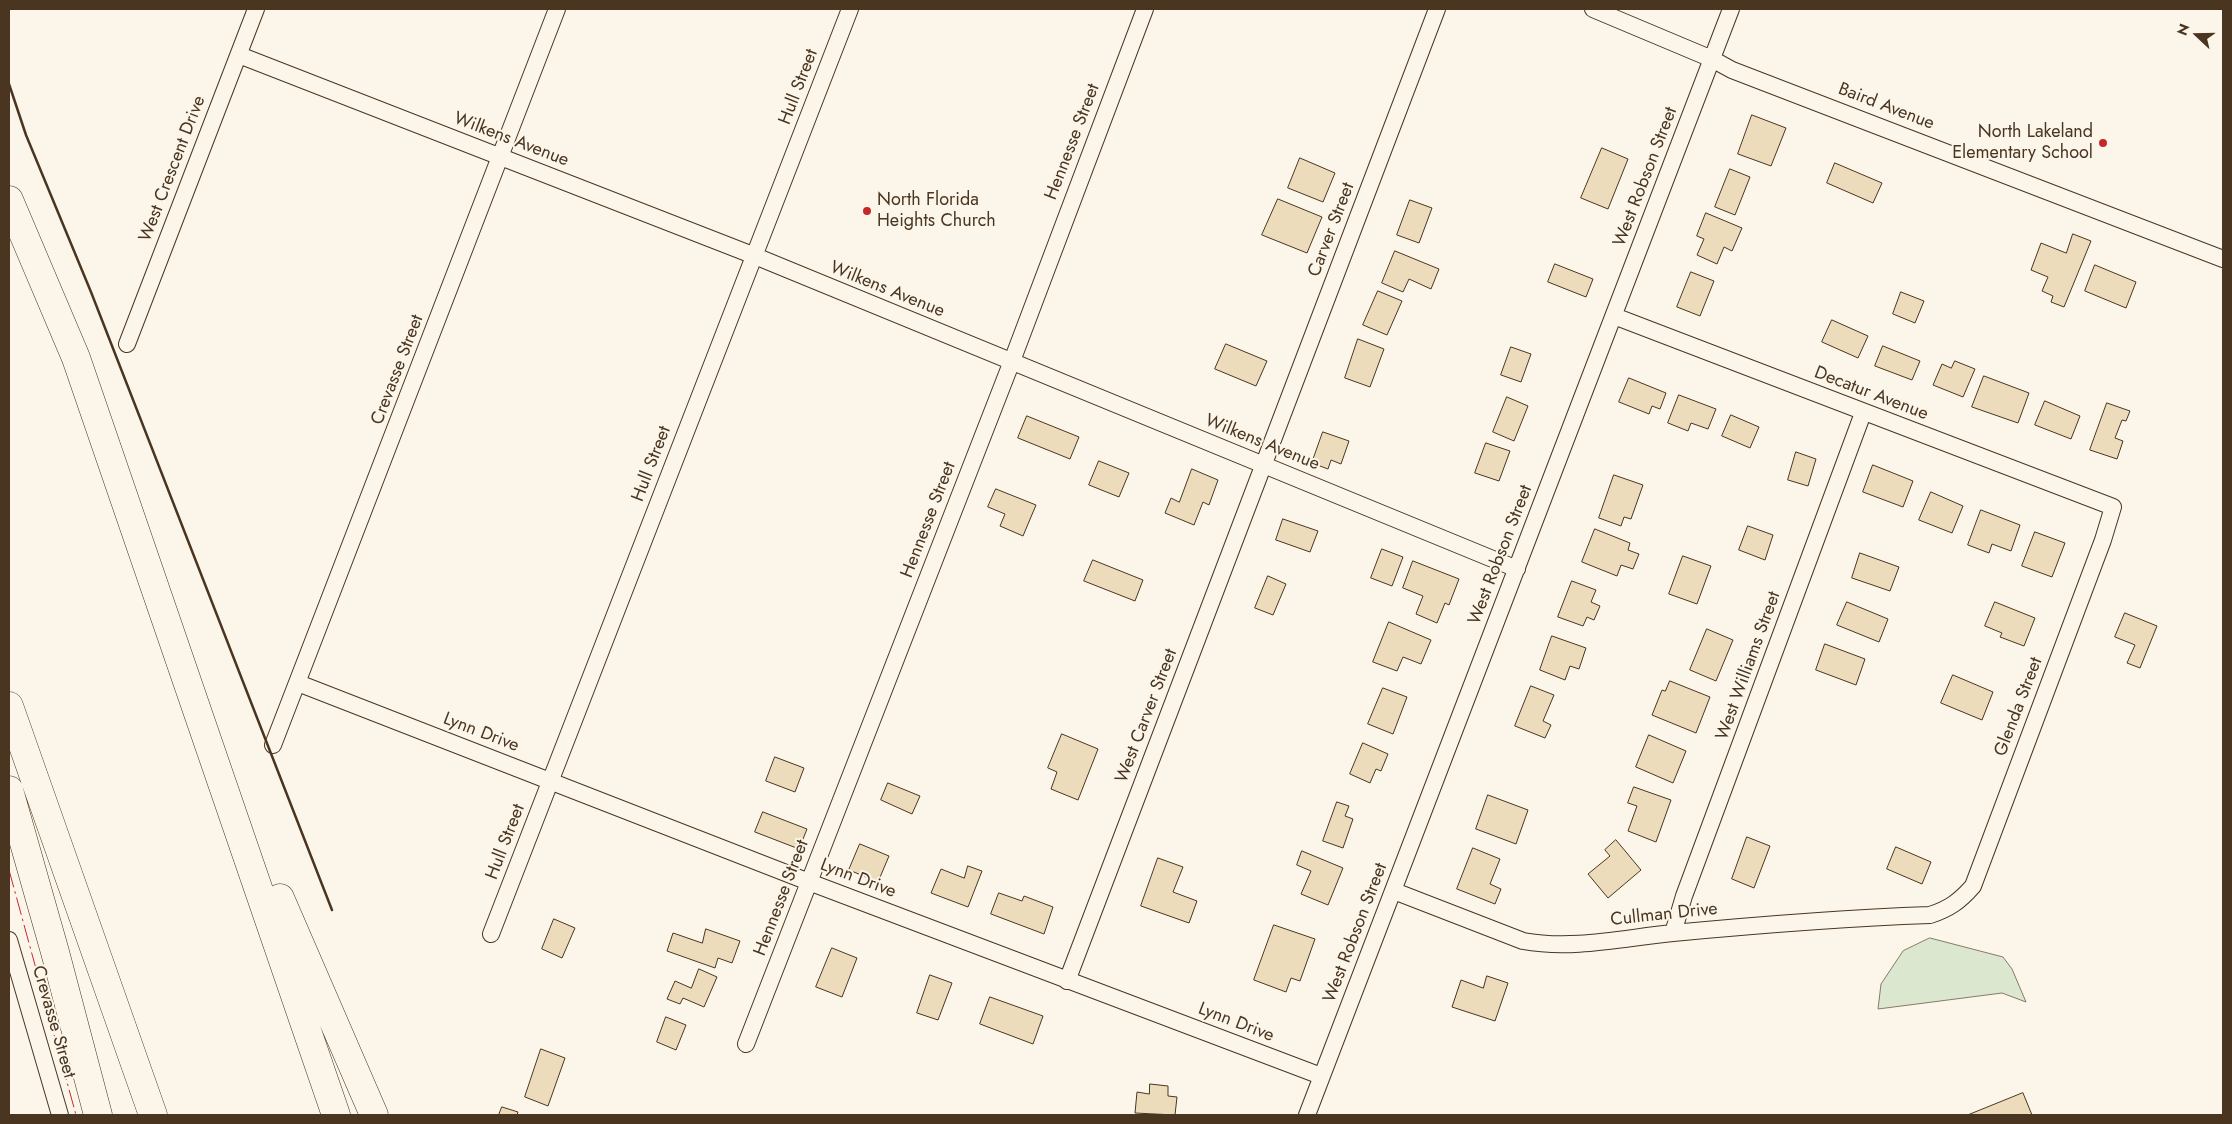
<!DOCTYPE html>
<style>
body{margin:0}
#map{position:relative;width:2232px;height:1124px;overflow:hidden;background:#fbf6e9;font-family:Jost,sans-serif}
canvas{display:block}
.frame{position:absolute;inset:0;border:10px solid #4a3520;pointer-events:none}
.north{position:absolute;left:2172px;top:10px;width:50px;height:50px;-webkit-text-stroke:4px #fbf6e9;paint-order:stroke;rotate:291deg;font-size:14px;font-weight:700;line-height:20px;text-align:center;color:#4a3520}
.north::after{content:'';display:block;margin:auto;width:18px;height:22px;background:#4a3520;clip-path:polygon(50% 0,100% 100%,50% 72%,0 100%)}
</style>
<div id="map">
<canvas width="2232" height="1124"></canvas>
<div class="frame"></div>
<div class="north">N</div>
</div>
<script>
const context = document.querySelector('canvas').getContext('2d');
context.lineJoin = 'round';
function fill(path, color) { context.fillStyle = color; context.fill(path, 'evenodd'); }
function trace(path, color, width, dash) { context.strokeStyle = color; context.lineWidth = width; context.lineCap = dash ? 'butt' : 'round'; context.setLineDash(dash || []); context.stroke(path); }
function drawText(font, color, halo, rows, align = 'center') {
  context.font = font + ' Jost,sans-serif'; context.lineWidth = 4; context.setLineDash([]); context.textBaseline = 'middle'; context.strokeStyle = halo; context.fillStyle = color; for (const [text, x, y, turn = 0] of rows) {
    context.save(); context.translate(x, y); context.rotate((+turn || 0) * Math.PI / 180); context.textAlign = isNaN(turn) ? turn : align; if (halo) context.strokeText(text, 0, 0); context.fillText(text, 0, 0); context.restore();
  }
}
const green = new Path2D(`
 M 1930,938 L 2003,957 L 2012,969 L 2026,1002 L 2002,993 L 1878,1009 L 1881,984 L 1903,951 Z`);
const building = new Path2D(`
 M 1752,115 L 1786,128 L 1771,166 L 1738,154 Z
 M 1602,148 L 1628,159 L 1608,209 L 1581,198 Z
 M 1300,158 L 1335,173 L 1323,202 L 1288,188 Z
 M 1835,163 L 1882,183 L 1873,203 L 1827,183 Z
 M 1730,169 L 1750,177 L 1735,215 L 1715,207 Z
 M 1278,199 L 1322,217 L 1307,253 L 1262,235 Z
 M 1410,200 L 1432,208 L 1419,243 L 1397,235 Z
 M 1706,213 L 1742,228 L 1732,251 L 1724,247 L 1717,264 L 1697,255 L 1704,239 L 1697,236 Z
 M 2073,234 L 2091,241 L 2064,307 L 2051,302 L 2053,296 L 2042,291 L 2048,277 L 2031,270 L 2041,243 L 2066,253 Z
 M 1395,251 L 1439,269 L 1431,289 L 1409,279 L 1403,292 L 1382,283 Z
 M 1555,264 L 1593,279 L 1586,297 L 1548,282 Z
 M 2095,265 L 2136,282 L 2126,308 L 2085,291 Z
 M 1691,272 L 1714,281 L 1700,316 L 1677,307 Z
 M 1378,291 L 1402,301 L 1387,335 L 1363,325 Z
 M 1901,292 L 1924,301 L 1915,323 L 1893,314 Z
 M 1832,320 L 1868,336 L 1858,358 L 1822,342 Z
 M 1358,339 L 1384,349 L 1370,387 L 1345,378 Z
 M 1226,344 L 1267,361 L 1256,386 L 1215,369 Z
 M 1883,346 L 1920,361 L 1912,380 L 1875,366 Z
 M 1511,347 L 1531,354 L 1521,382 L 1501,375 Z
 M 1955,361 L 1975,369 L 1963,397 L 1933,385 L 1942,364 L 1951,368 Z
 M 1984,376 L 2029,393 L 2018,423 L 1972,407 Z
 M 1629,378 L 1666,393 L 1660,409 L 1652,406 L 1649,414 L 1619,402 Z
 M 1679,395 L 1716,409 L 1708,429 L 1691,423 L 1688,431 L 1668,423 Z
 M 1507,397 L 1528,406 L 1514,441 L 1493,432 Z
 M 2045,401 L 2080,416 L 2071,439 L 2035,425 Z
 M 2107,403 L 2130,411 L 2126,421 L 2122,420 L 2115,438 L 2123,441 L 2117,459 L 2090,450 Z
 M 1731,415 L 1759,427 L 1750,448 L 1722,436 Z
 M 1027,416 L 1079,437 L 1070,459 L 1018,438 Z
 M 1323,432 L 1349,441 L 1341,464 L 1331,460 L 1328,469 L 1312,463 Z
 M 1486,443 L 1510,451 L 1499,481 L 1475,473 Z
 M 1796,452 L 1816,459 L 1808,486 L 1788,480 Z
 M 1099,461 L 1129,473 L 1119,497 L 1089,485 Z
 M 1873,465 L 1913,481 L 1903,507 L 1863,492 Z
 M 1192,469 L 1218,480 L 1209,505 L 1203,502 L 1194,525 L 1165,513 L 1171,498 L 1179,502 Z
 M 1614,475 L 1643,485 L 1631,519 L 1624,517 L 1621,526 L 1599,518 Z
 M 996,489 L 1036,505 L 1023,536 L 1000,526 L 1005,514 L 988,507 Z
 M 1931,492 L 1963,506 L 1952,533 L 1919,520 Z
 M 1981,510 L 2020,525 L 2011,551 L 1992,544 L 1989,553 L 1968,545 Z
 M 1283,519 L 1318,531 L 1310,552 L 1276,540 Z
 M 1748,526 L 1773,535 L 1765,560 L 1739,550 Z
 M 1595,529 L 1630,543 L 1628,550 L 1639,554 L 1633,569 L 1621,565 L 1617,576 L 1582,562 Z
 M 2035,532 L 2065,543 L 2052,577 L 2022,566 Z
 M 1382,549 L 1403,557 L 1392,586 L 1371,578 Z
 M 1860,553 L 1899,567 L 1890,591 L 1852,578 Z
 M 1683,556 L 1711,566 L 1697,604 L 1669,594 Z
 M 1093,560 L 1143,580 L 1135,601 L 1084,581 Z
 M 1413,561 L 1459,579 L 1449,605 L 1445,603 L 1437,623 L 1416,614 L 1423,596 L 1403,588 Z
 M 1268,576 L 1286,584 L 1273,615 L 1255,608 Z
 M 1572,581 L 1596,590 L 1591,602 L 1600,606 L 1594,620 L 1587,617 L 1583,626 L 1558,617 Z
 M 1847,602 L 1888,619 L 1879,642 L 1837,625 Z
 M 1995,602 L 2035,618 L 2024,646 L 2000,637 L 2002,633 L 1985,626 Z
 M 2125,613 L 2157,626 L 2140,668 L 2127,663 L 2135,645 L 2115,637 Z
 M 1389,622 L 1431,640 L 1421,664 L 1403,657 L 1397,671 L 1373,662 Z
 M 1707,629 L 1733,640 L 1716,681 L 1690,670 Z
 M 1552,636 L 1586,648 L 1579,669 L 1570,666 L 1565,680 L 1540,670 Z
 M 1825,644 L 1865,659 L 1856,685 L 1816,670 Z
 M 1953,675 L 1993,692 L 1982,720 L 1941,703 Z
 M 1670,681 L 1710,697 L 1696,733 L 1652,715 L 1662,690 L 1665,691 Z
 M 1531,686 L 1554,695 L 1543,721 L 1551,725 L 1545,738 L 1515,726 Z
 M 1383,688 L 1407,697 L 1393,734 L 1368,724 Z
 M 1062,734 L 1098,749 L 1078,800 L 1051,789 L 1057,772 L 1048,768 Z
 M 1649,735 L 1686,751 L 1673,783 L 1636,767 Z
 M 1363,743 L 1388,754 L 1381,771 L 1376,769 L 1370,783 L 1350,774 Z
 M 775,757 L 804,768 L 795,792 L 766,781 Z
 M 888,783 L 920,796 L 912,814 L 881,800 Z
 M 1634,787 L 1671,800 L 1656,842 L 1628,831 L 1637,806 L 1628,803 Z
 M 1488,795 L 1528,810 L 1516,844 L 1476,829 Z
 M 1337,802 L 1349,806 L 1345,816 L 1353,819 L 1343,848 L 1323,841 Z
 M 763,812 L 807,829 L 799,849 L 755,832 Z
 M 1747,837 L 1770,846 L 1754,888 L 1732,879 Z
 M 1616,840 L 1641,870 L 1608,898 L 1588,874 L 1610,856 L 1605,850 Z
 M 860,844 L 889,856 L 878,882 L 849,870 Z
 M 1896,847 L 1931,862 L 1922,884 L 1887,869 Z
 M 1473,848 L 1500,859 L 1490,884 L 1501,889 L 1495,904 L 1457,889 Z
 M 1302,851 L 1343,868 L 1328,905 L 1301,894 L 1311,871 L 1297,865 Z
 M 1158,858 L 1183,867 L 1173,892 L 1197,901 L 1189,923 L 1141,906 Z
 M 968,866 L 982,871 L 968,907 L 931,893 L 941,869 L 964,878 Z
 M 999,893 L 1022,901 L 1024,896 L 1053,907 L 1044,934 L 991,914 Z
 M 554,919 L 575,928 L 562,958 L 542,949 Z
 M 1274,925 L 1315,939 L 1300,981 L 1291,978 L 1286,992 L 1254,980 Z
 M 706,929 L 740,941 L 732,963 L 718,958 L 715,968 L 667,951 L 673,933 L 702,943 Z
 M 832,948 L 857,958 L 842,997 L 816,987 Z
 M 699,969 L 717,977 L 704,1007 L 683,998 L 680,1004 L 667,999 L 675,981 L 691,988 Z
 M 930,975 L 952,983 L 938,1020 L 917,1013 Z
 M 1487,976 L 1508,983 L 1495,1021 L 1452,1007 L 1461,980 L 1483,988 Z
 M 990,997 L 1043,1016 L 1033,1044 L 980,1024 Z
 M 666,1017 L 686,1025 L 676,1050 L 657,1042 Z
 M 541,1049 L 565,1058 L 548,1106 L 525,1097 Z
 M 1150,1084 L 1168,1086 L 1168,1096 L 1177,1097 L 1175,1115 L 1135,1113 L 1137,1092 L 1149,1094 Z
 M 2023,1093 L 2032,1115 L 1968,1115 Z
 M 502,1107 L 518,1112 L 517,1115 L 499,1115 Z`);
const street = new Path2D(`
 M 1593,9 L 1712,59 L 1732,70 L 2223,259
 M 239,55 L 755,256 L 1517,569
 M 127,344 L 256,9
 M 298,683 L 809,882 L 1321,1076
 M 273,745 L 557,9
 M 1394,891 L 1523,941 C 1573,950 1623,938 1673,933 C 1758,925 1845,918 1930,915 C 1949,909 1960,901 1973,886 L 2103,540 L 2113,507 L 1614,316
 M 1673,933 L 1684,896 L 1863,413
 M 491,934 L 850,9
 M 9,940 L 60,1115
 M 1067,981 L 1437,9
 M 746,1044 L 1012,361 L 1145,9
 M 1307,1115 L 1731,9`);
const highway = new Path2D(`
 M 9,200 L 76,358 L 336,1115
 M 9,706 L 153,1115
 M 9,790 L 55,952 L 98,1115
 M 280,898 L 374,1115`);
const wall = new Path2D(`
 M 9,84 L 26,135 L 91,292 L 332,910`);
const power = new Path2D(`
 M 9,870 L 76,1115`);
const markers = [
 [2103,143,5,"#c62828"],
 [867,211,5,"#c62828"]
];
const streetNames = [
 ["Hull Street",799,87,-69],
 ["Baird Avenue",1886,107,21],
 ["Wilkens Avenue",511,140,21],
 ["Hennesse Street",1073,142,-69],
 ["West Crescent Drive",173,169,-69],
 ["West Robson Street",1646,177,-69],
 ["Carver Street",1332,230,-69],
 ["Wilkens Avenue",887,290,22],
 ["Crevasse Street",398,370,-69],
 ["Decatur Avenue",1871,394,21],
 ["Wilkens Avenue",1262,443,22],
 ["Hull Street",652,464,-69],
 ["Hennesse Street",929,520,-69],
 ["West Robson Street",1501,555,-69],
 ["West Williams Street",1749,666,-70],
 ["Glenda Street",2019,707,-69],
 ["West Carver Street",1147,716,-69],
 ["Lynn Drive",481,733,21],
 ["Hull Street",506,842,-69],
 ["Lynn Drive",858,879,21],
 ["Hennesse Street",782,898,-69],
 ["Cullman Drive",1664,915,-6],
 ["West Robson Street",1356,933,-69],
 ["Crevasse Street",53,1022,74],
 ["Lynn Drive",1236,1023,21]
];
const poiNames = [
 ["North Lakeland",2093,133],
 ["Elementary School",2093,154],
 ["North Florida",877,201,"left"],
 ["Heights Church",877,222,"left"]
];
fill(green, '#dce7d0');
trace(green, '#887966', 1);
fill(building, '#ecdcbc');
trace(building, '#4a3520', 1);
trace(street, '#4a3520', 18);
trace(highway, '#4a3520', 29);
trace(street, '#fbf6e9', 16);
trace(highway, '#fbf6e9', 28);
trace(wall, '#4a3520', 2.5);
trace(power, '#c62828', 1, [18, 4, 2.5, 4]);
for (const [x, y, r, color] of markers) { const dot = new Path2D(); dot.arc(x, y, r, 0, 2 * Math.PI); context.fillStyle = color; context.fill(dot); trace(dot, '#fbf6e9', 2); }
drawText('18px', '#4a3520', '#fbf6e9', streetNames);
drawText('18px', '#4a3520', '#fbf6e9', poiNames, 'right');
</script>
